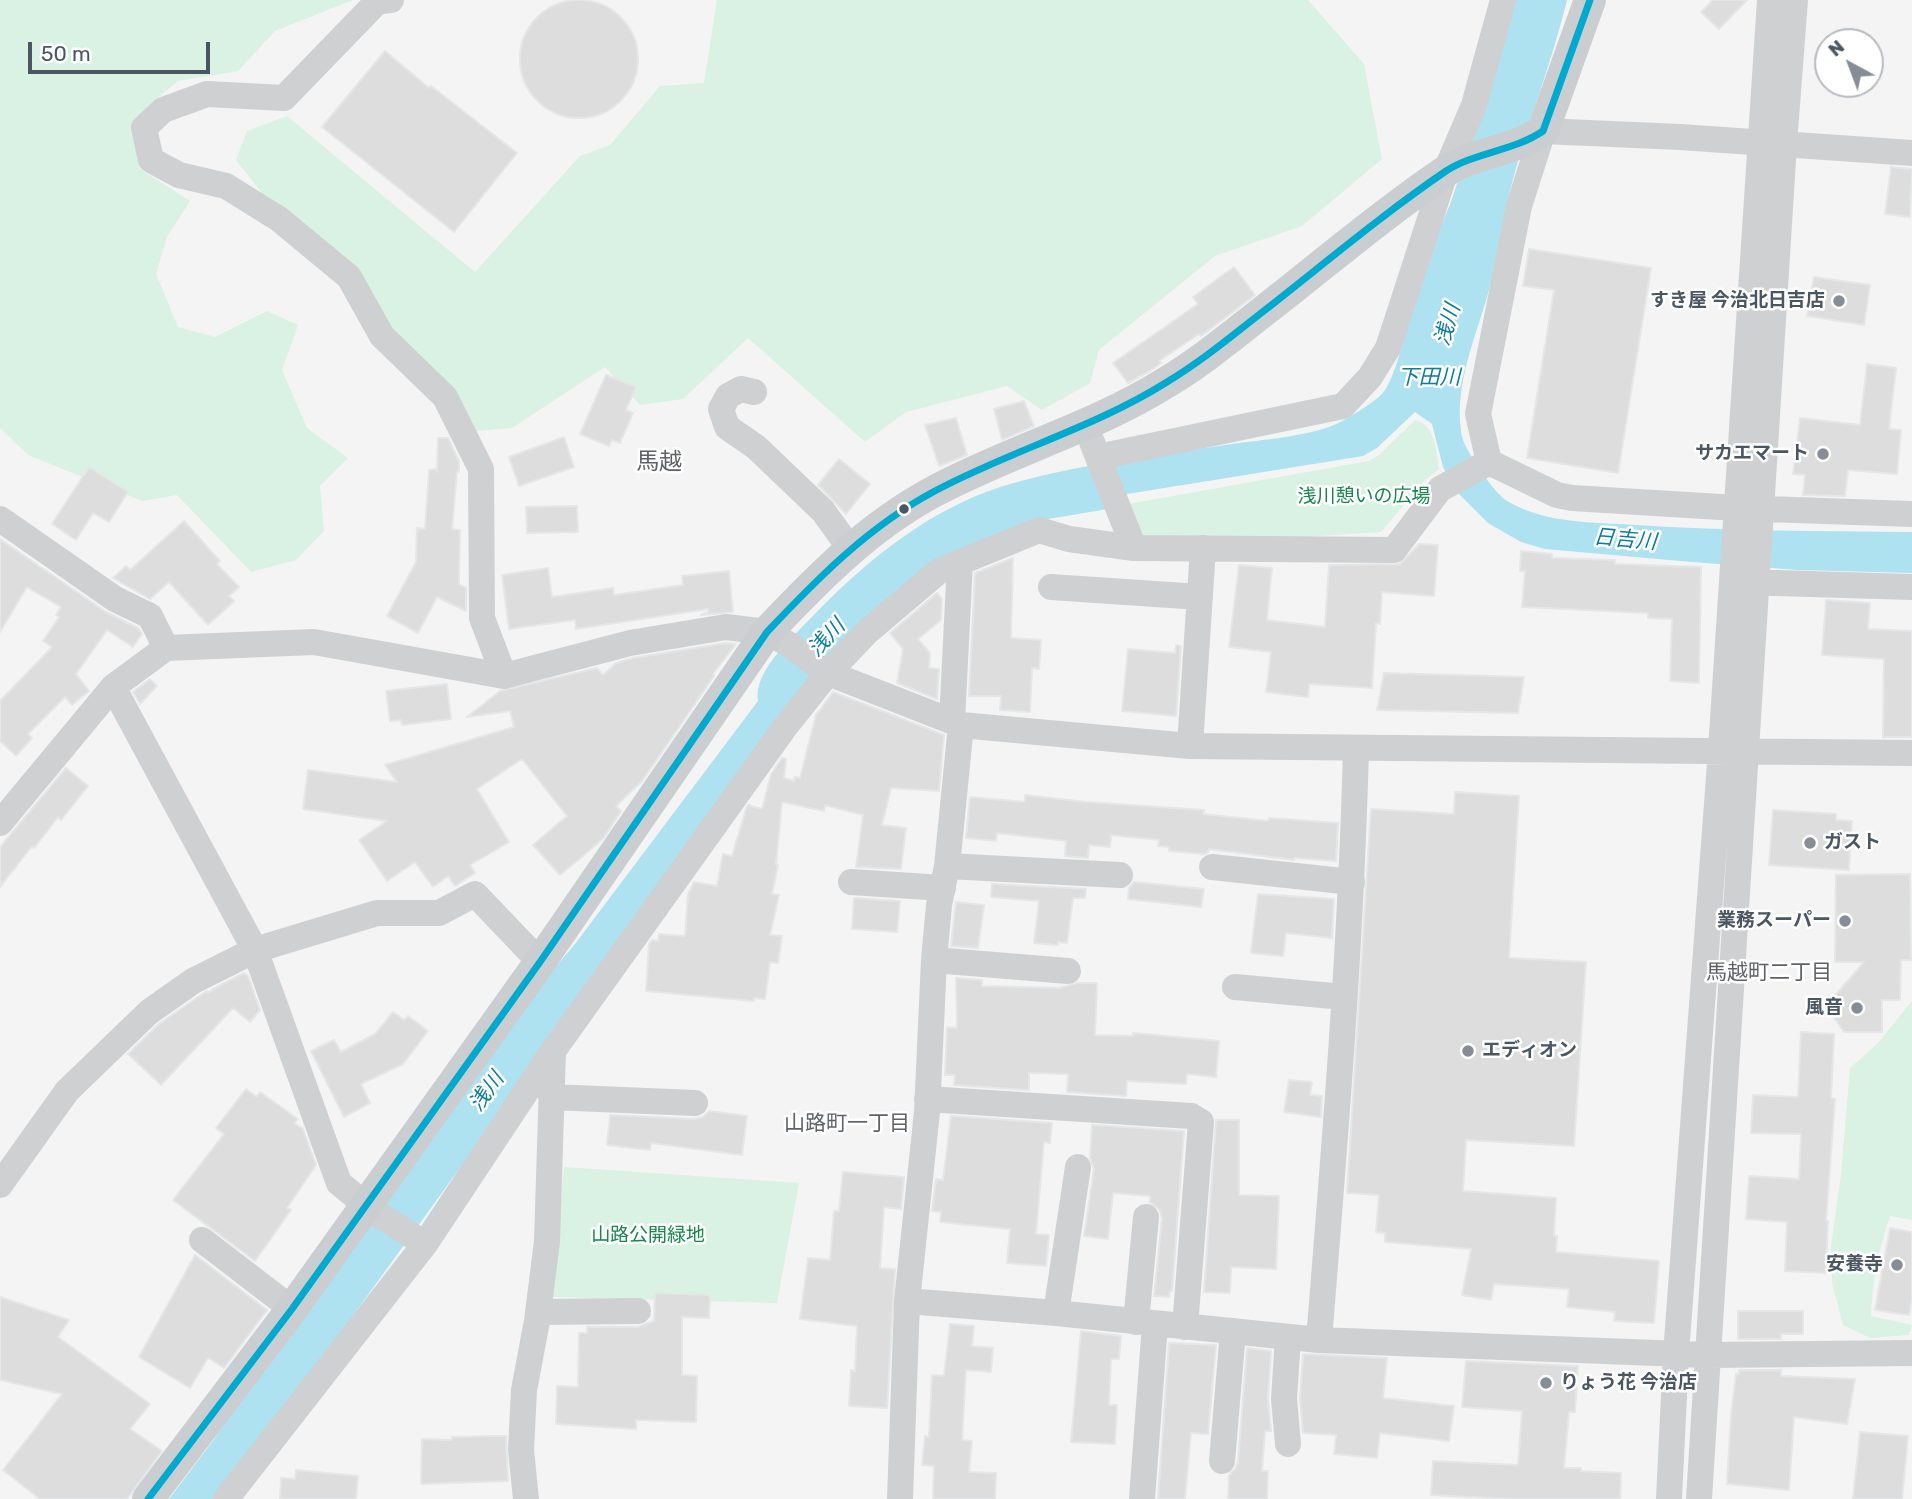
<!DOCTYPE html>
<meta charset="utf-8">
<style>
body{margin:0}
#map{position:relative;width:1912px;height:1499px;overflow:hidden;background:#f4f4f4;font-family:Rubik,sans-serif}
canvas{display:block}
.north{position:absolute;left:1814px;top:28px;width:70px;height:70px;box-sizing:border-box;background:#fff;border:2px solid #b7bbc0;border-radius:50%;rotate:319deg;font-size:19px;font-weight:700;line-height:28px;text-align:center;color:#4a5661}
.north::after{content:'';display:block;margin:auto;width:24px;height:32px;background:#868d94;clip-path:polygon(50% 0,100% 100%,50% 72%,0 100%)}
.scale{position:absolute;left:28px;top:42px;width:182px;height:32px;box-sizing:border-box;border:4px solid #4a5661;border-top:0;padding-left:9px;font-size:21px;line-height:24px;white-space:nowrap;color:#4a5661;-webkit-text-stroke:5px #fff;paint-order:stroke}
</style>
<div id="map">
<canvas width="1912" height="1499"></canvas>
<div class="north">N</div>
<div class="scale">50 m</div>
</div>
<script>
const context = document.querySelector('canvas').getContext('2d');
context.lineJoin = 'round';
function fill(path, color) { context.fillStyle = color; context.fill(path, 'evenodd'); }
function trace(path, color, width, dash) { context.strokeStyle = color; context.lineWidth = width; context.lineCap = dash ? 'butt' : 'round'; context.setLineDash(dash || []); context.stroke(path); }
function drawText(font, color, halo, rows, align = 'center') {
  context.font = font + ' Rubik,"Noto Sans JP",sans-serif'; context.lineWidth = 5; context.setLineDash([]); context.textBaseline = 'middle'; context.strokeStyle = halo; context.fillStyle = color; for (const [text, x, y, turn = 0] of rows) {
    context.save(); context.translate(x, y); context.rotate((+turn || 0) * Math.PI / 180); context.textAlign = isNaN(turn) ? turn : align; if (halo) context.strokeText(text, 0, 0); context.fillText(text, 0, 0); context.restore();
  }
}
const green = new Path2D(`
 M 0,0 L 353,0 L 275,31 L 238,71 L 178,81 L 148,106 L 132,132 L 140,169 L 190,201 L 167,237 L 156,274 L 178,327 L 215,337 L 267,311 L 298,325 L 282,370 L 307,428 L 348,458 L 320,486 L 324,531 L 296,560 L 251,572 L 177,495 L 142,501 L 28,455 L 0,428 Z
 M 717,0 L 1308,0 L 1364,64 L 1382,159 L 1302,226 L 1215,256 L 1099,350 L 1090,383 L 1042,410 L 1007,386 L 906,412 L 865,442 L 748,338 L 683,399 L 640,405 L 605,367 L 512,428 L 475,431 L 268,201 L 236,160 L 247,131 L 287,116 L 475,272 L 580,156 L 610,145 L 660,86 L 704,83 Z
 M 1415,420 C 1436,425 1436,451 1439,469 L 1423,482 L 1381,532 L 1244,541 L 1137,539 L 1128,504 L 1369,461 L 1380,454 Z
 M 1912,1001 L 1912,1220 L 1890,1216 C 1879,1249 1872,1281 1871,1316 L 1912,1325 L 1909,1335 L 1870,1338 L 1843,1325 L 1832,1283 L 1831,1246 L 1841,1175 L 1850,1068 L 1877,1044 Z
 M 564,1167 L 799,1183 L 777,1303 L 552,1297 Z`);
const water = new Path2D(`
 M 1509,0 L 1567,0 C 1552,62 1528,121 1512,183 C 1503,215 1500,249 1491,282 C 1479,332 1452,383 1462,437 C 1465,450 1495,494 1507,501 C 1546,524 1593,522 1636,525 C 1728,531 1820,531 1912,532 L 1912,573 L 1798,570 L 1692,562 L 1545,549 L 1521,542 L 1488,523 L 1456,491 L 1443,467 L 1432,424 L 1415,412 L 1377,448 L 1363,456 L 1121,495 L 1108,509 L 1042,520 L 912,584 L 644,914 L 220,1499 L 169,1499 L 212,1442 L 255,1379 L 551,972 L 575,944 L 758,701 C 753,673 790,639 808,621 C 866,560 934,504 1017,482 C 1087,463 1160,455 1232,444 C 1260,440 1309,436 1334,425 C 1346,420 1373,403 1382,394 C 1398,379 1416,289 1425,263 C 1432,241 1444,221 1452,199 C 1474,134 1491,66 1509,0 Z`);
const building = new Path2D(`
 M520 59a59 59 0 1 1 118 0a59 59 0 1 1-118 0Z
 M 1713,0 L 1747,0 L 1719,29 L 1701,12 Z
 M 385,51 L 429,88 L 431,86 L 517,153 L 454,232 L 322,127 Z
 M 1891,167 L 1912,169 L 1910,217 L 1885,214 Z
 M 1529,249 L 1651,268 L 1618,473 L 1527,458 L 1554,290 L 1523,286 Z
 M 1234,267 L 1255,295 L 1201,336 L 1199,334 L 1159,361 L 1161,363 L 1150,371 L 1128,383 L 1113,363 L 1198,304 L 1193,297 Z
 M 1814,277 L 1870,285 L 1864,325 L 1807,316 Z
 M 1867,364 L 1896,368 L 1889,429 L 1901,430 L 1897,474 L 1848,470 L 1845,496 L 1803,495 L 1805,475 L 1793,474 L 1800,418 L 1860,425 Z
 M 606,375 L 636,387 L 626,410 L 633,413 L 620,443 L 612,440 L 609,446 L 580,434 Z
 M 1024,401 L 1034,426 L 1002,440 L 994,409 Z
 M 956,418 L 967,455 L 939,466 L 925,425 Z
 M 564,437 L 574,467 L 519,486 L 509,457 Z
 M 438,438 L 448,438 L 459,461 L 459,472 L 457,472 L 452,529 L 460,530 L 459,584 L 466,588 L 466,611 L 437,597 L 418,633 L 387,616 L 416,562 L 417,528 L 425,529 L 429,470 L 436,469 L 437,472 Z
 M 839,459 L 870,484 L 846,514 L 818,485 Z
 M 89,467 L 128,492 L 109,522 L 93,513 L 76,540 L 52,524 Z
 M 577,506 L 578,532 L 527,533 L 526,507 Z
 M 184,521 L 220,561 L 217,564 L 239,587 L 229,596 L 234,601 L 208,625 L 169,582 L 150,599 L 113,578 L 126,566 L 130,570 Z
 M 0,539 L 106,612 L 138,628 L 142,634 L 133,647 L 107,630 L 76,674 L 89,691 L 72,705 L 65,697 L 28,734 L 32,738 L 16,756 L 0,741 L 0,701 L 52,647 L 43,641 L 59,617 L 56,615 L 61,607 L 27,587 L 0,632 Z
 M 1419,544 L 1438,545 L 1434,596 L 1382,592 L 1380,624 L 1376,623 L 1372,688 L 1309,684 L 1308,697 L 1266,692 L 1271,652 L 1229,647 L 1239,565 L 1272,568 L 1267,620 L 1325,627 L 1329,565 L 1400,564 Z
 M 1521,551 L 1552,554 L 1552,558 L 1615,560 L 1615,564 L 1701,567 L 1699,683 L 1670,681 L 1672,619 L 1648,618 L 1648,613 L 1522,607 L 1525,571 L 1520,571 Z
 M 1013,558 L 1011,638 L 1041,640 L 1039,669 L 1032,668 L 1030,712 L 1000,710 L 1001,696 L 969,696 L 975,573 Z
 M 548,568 L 552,597 L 613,588 L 614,595 L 683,585 L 682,576 L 729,571 L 733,612 L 701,615 L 708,612 L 708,609 L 576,629 L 575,620 L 509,629 L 502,575 Z
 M 937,593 L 942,599 L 941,620 L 918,639 L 930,653 L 929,668 L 939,669 L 937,699 L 897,683 L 903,649 L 890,633 Z
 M 1826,600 L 1870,603 L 1868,629 L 1912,631 L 1912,737 L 1883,737 L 1884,659 L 1822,655 Z
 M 726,643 L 736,644 L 713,674 L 714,676 L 642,781 L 616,806 L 621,811 L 603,839 L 560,875 L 533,845 L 567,816 L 522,759 L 477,789 L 509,842 L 470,865 L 475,873 L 455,886 L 448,876 L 433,887 L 415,862 L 387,881 L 359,840 L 387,821 L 303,809 L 308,770 L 397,782 L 385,765 L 514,727 L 510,711 L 467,717 L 500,691 L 597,668 L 603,675 L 616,663 L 633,658 Z
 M 1176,645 L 1181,646 L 1176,716 L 1122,711 L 1128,649 L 1175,653 Z
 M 1384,673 L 1524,677 L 1518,713 L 1377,710 Z
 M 150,679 L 157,686 L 140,704 L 133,692 Z
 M 447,684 L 451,719 L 402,725 L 401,720 L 390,721 L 386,691 Z
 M 833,692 L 944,735 L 939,791 L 891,788 L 882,825 L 906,828 L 901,869 L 856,867 L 863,815 L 825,805 L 824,811 L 782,802 L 776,864 L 778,865 L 772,894 L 779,895 L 770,935 L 782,936 L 778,963 L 770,962 L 765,999 L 754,998 L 754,1001 L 646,991 L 649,944 L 652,940 L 658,941 L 659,934 L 685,936 L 688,894 L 694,882 L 717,886 L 723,854 L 732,856 L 746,809 L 748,805 L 762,809 L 771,774 L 782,758 L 786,759 L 784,778 L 794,781 L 795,777 L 800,778 L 816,715 Z
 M 66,768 L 88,786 L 61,820 L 58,817 L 34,848 L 32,846 L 0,887 L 0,847 Z
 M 1455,792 L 1519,796 L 1509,958 L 1586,962 L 1574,1146 L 1466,1140 L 1463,1191 L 1556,1198 L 1554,1236 L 1557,1236 L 1556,1252 L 1659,1261 L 1654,1323 L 1614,1321 L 1615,1312 L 1567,1307 L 1569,1289 L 1494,1284 L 1491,1300 L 1462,1295 L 1471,1249 L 1385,1242 L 1385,1233 L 1376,1232 L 1379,1195 L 1347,1193 L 1371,809 L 1454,814 Z
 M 1025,795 L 1086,802 L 1204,810 L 1203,814 L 1268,821 L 1269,818 L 1338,823 L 1336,861 L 1294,858 L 1294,860 L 1209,849 L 1208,852 L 1204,854 L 1169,851 L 1169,847 L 1158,846 L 1159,840 L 1111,835 L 1110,847 L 1089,845 L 1088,858 L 1065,856 L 1066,841 L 997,833 L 996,841 L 966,838 L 970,797 L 1025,802 Z
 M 1773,810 L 1836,814 L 1836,820 L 1852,821 L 1849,870 L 1769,865 Z
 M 1910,874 L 1911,960 L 1901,960 L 1900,1000 L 1882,1000 L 1882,1032 L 1844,1032 L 1826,1006 L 1864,962 L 1835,962 L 1836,875 Z
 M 1134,882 L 1204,889 L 1201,907 L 1128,899 L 1129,888 Z
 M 992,884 L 1086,889 L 1085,898 L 1073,898 L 1067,943 L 1058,942 L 1058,945 L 1034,943 L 1039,901 L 991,897 Z
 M 1258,894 L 1334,899 L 1332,938 L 1286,933 L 1283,956 L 1251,953 Z
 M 854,898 L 900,901 L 897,932 L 852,929 Z
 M 956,902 L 984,905 L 978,948 L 951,946 Z
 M 244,973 L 248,976 L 260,1010 L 250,1022 L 233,1008 L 161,1085 L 128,1054 L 159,1024 L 201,995 L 207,991 L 209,993 L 213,989 Z
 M 956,978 L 982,980 L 982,986 L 1060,988 L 1078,983 L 1097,983 L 1095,1035 L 1133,1036 L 1133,1033 L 1219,1041 L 1216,1077 L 1187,1074 L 1186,1084 L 1127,1081 L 1126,1096 L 1067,1092 L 1068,1074 L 1029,1073 L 1029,1090 L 954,1085 L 955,1075 L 945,1075 L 947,1027 L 957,1028 Z
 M 393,1012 L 404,1020 L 408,1016 L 428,1031 L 403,1064 L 361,1084 L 370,1103 L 344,1117 L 311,1051 L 334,1040 L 341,1052 L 375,1034 Z
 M 1801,1032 L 1834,1034 L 1831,1098 L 1835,1099 L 1826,1221 L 1828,1221 L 1826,1273 L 1785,1271 L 1787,1222 L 1746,1219 L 1749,1176 L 1799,1179 L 1801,1134 L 1751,1133 L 1753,1095 L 1798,1097 Z
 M 1289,1080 L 1312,1082 L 1310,1095 L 1322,1096 L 1321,1117 L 1284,1112 Z
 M 246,1089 L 257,1097 L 260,1092 L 298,1119 L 294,1123 L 303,1129 L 316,1165 L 287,1208 L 291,1210 L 255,1261 L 173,1200 L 224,1134 L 216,1128 Z
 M 709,1111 L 747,1116 L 742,1155 L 651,1143 L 650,1150 L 607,1145 L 610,1115 L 694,1119 L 703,1117 Z
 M 951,1116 L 1052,1123 L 1050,1143 L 1044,1142 L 1036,1234 L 1049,1235 L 1046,1266 L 1007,1263 L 1010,1229 L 940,1222 L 941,1212 L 932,1211 L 936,1179 L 943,1180 Z
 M 1216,1120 L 1239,1120 L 1239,1195 L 1279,1196 L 1276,1269 L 1231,1267 L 1230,1293 L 1204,1292 Z
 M 1092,1125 L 1184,1131 L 1172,1291 L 1170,1291 L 1169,1297 L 1154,1296 L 1162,1218 L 1160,1210 L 1150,1202 L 1150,1196 L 1113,1193 L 1108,1239 L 1084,1236 L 1094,1169 L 1090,1158 Z
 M 843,1172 L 904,1177 L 901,1209 L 884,1207 L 880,1268 L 895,1269 L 887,1408 L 849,1406 L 851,1370 L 855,1371 L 857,1326 L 800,1319 L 808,1258 L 830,1260 L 834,1211 L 839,1211 Z
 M 1890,1228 L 1912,1232 L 1912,1298 L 1909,1315 L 1875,1310 Z
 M 195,1255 L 267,1310 L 224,1368 L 208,1358 L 190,1388 L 139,1357 Z
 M 655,1293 L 710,1295 L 709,1318 L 682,1317 L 682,1375 L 697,1376 L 696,1422 L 636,1420 L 636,1429 L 556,1424 L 557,1386 L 578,1387 L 579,1333 L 587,1333 L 587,1327 L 638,1327 L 654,1321 Z
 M 0,1297 L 69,1320 L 58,1337 L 150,1404 L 130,1429 L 162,1451 L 127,1499 L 40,1499 L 3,1470 L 62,1394 L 0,1380 Z
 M 1738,1311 L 1803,1311 L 1803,1334 L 1781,1334 L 1781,1339 L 1738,1339 Z
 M 950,1324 L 974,1326 L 972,1346 L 993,1348 L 991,1372 L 966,1370 L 962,1440 L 972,1441 L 969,1472 L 996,1473 L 995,1499 L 933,1499 L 934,1466 L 922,1465 L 925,1436 L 929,1437 L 932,1375 L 944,1376 Z
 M 1081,1331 L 1121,1336 L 1119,1359 L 1111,1359 L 1109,1405 L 1117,1405 L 1115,1444 L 1071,1442 Z
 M 1169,1343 L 1216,1345 L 1208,1434 L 1191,1433 L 1185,1499 L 1158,1499 Z
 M 1247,1348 L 1271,1351 L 1268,1398 L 1271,1431 L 1265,1431 L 1262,1471 L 1268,1471 L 1267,1499 L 1228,1499 L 1229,1475 L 1235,1469 L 1238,1462 Z
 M 1303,1354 L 1387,1358 L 1383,1398 L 1454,1406 L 1449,1441 L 1380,1433 L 1377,1458 L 1334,1454 L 1336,1435 L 1303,1433 L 1300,1399 Z
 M 1466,1361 L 1578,1366 L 1575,1412 L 1569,1412 L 1564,1468 L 1581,1468 L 1581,1471 L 1621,1473 L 1620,1499 L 1510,1499 L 1431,1495 L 1433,1461 L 1518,1465 L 1522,1411 L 1462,1407 Z
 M 1739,1370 L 1781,1370 L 1781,1376 L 1855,1379 L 1847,1424 L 1794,1417 L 1789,1490 L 1727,1484 L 1731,1415 L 1736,1374 L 1739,1374 Z
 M 1860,1432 L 1908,1436 L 1902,1499 L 1853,1499 Z
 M 494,1436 L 506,1436 L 508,1481 L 421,1484 L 422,1439 L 452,1440 L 452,1437 Z
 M 296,1470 L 358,1476 L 356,1499 L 280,1499 L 281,1478 L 295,1479 Z`);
const minor = new Path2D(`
 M 391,0 L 377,2 L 284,98 L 207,94 L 163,110 L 144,128 L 151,160 L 179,175 L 226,186 L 279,219 L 349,277 L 382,336 L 445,397 L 481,469 L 482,618 L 504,676
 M 754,392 L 741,389 L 728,396 L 721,409 L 727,427 L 756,447 L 823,511 L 851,550
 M 1092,442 L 1134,548 L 1394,550 L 1440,489 L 1489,462
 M 1098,457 L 1343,406 L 1370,377 L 1388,348 L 1445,173 L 1474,105 L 1503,0
 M 1489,462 L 1478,414 L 1519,206 L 1543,131 L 1680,137 L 1912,153
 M 1489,462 L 1557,495 L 1572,498 L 1737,508 L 1912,514
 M 0,519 L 115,599 L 150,616 L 166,648
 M 1742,582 L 1912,587
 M 1051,587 L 1200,597
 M 113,687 L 255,950 L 339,1183 L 373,1211 L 425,1244
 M 952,721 L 960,562
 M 1190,746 L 1203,548
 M 0,823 L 113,687 L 166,648 L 314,642 L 504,676 L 630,643 L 726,627 L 767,632 L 790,645 L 828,673 L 961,725 L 1190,746 L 1912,753
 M 947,866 L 1120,875
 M 1212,867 L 1352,882
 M 851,882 L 943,888
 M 934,960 L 1068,971
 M 1235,987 L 1344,997
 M 551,1097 L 695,1103
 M 927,1099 L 1191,1116 L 1201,1122 L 1185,1327
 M 0,1185 L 67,1091 L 149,1012 L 193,981 L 255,950 L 377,913 L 439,913 L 475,894 L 540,962
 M 202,1240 L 292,1309
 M 907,1301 L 1056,1313 L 1319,1340 L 1708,1355 L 1912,1353
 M 538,1312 L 638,1311
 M 1056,1313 L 1078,1167
 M 1136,1322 L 1146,1217
 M 1319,1340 C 1335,1142 1351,945 1356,748
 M 1288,1444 L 1284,1399 L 1288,1337
 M 1222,1461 L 1233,1331
 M 226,1499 L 425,1244 L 553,1051 L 785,727 L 828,673 L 867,632 L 939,571 L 1039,530 L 1069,539 L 1134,548
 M 526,1499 L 521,1450 L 524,1390 L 537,1321 L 547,1241 L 553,1051
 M 900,1499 L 907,1301 L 927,1112 L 934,960 L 939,905 L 947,866 L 961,725
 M 1142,1499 L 1155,1324
 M 1669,1499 L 1676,1354 L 1721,750 L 1770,0
 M 1699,1499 L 1784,144 L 1795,0`);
const major = new Path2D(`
 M 148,1499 L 292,1309 L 540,962 L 767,632 C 817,579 868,527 933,492 C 1009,451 1094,428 1167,382 C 1202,361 1233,335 1265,310 C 1325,263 1383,214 1446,171 C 1476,152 1514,151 1543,131 L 1590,0`);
const bus1 = new Path2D(`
 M 148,1499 L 292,1309 L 540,962 L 767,632 C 817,579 868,527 933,492 C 1009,451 1094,428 1167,382 C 1202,361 1233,335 1265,310 C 1325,263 1383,214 1446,171 C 1476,152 1514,151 1543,131 L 1590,0`);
const markers = [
 [1839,301,7,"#868d94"],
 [1823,454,7,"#868d94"],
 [904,509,6,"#4a5661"],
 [1810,843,7,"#868d94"],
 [1845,921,7,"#868d94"],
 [1857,1008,7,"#868d94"],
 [1468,1051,7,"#868d94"],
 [1897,1265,7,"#868d94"],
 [1546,1383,7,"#868d94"]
];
const poiNames = [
 ["すき屋 今治北日吉店",1825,301],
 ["サカエマート",1809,454],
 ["ガスト",1824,843,"left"],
 ["業務スーパー",1831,921],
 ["風音",1843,1008],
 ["エディオン",1482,1051,"left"],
 ["安養寺",1883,1265],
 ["りょう花 今治店",1560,1383,"left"]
];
const parkNames = [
 ["浅川憩いの広場",1364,497],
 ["山路公開緑地",648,1236]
];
const waterNames = [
 ["浅川",1448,325,-73],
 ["下田川",1429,378],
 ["日吉川",1625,540,5],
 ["浅川",827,638,-47],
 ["浅川",487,1092,-54]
];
const neighbourhoodNames = [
 ["馬越町二丁目",1769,973],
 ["山路町一丁目",847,1124]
];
const quarterNames = [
 ["馬越",659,462]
];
fill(green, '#d9f2e3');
fill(water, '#aee2f0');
fill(building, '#ddddde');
trace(building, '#e5e6e7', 2);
trace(minor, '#ced0d2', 26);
trace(major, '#caced1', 32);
trace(bus1, '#00a9ce', 7);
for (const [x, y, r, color] of markers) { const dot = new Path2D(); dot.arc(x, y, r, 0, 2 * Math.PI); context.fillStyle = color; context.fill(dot); trace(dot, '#fff', 2.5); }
drawText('bold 19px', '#4a5661', '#fff', poiNames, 'right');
drawText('19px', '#17864f', '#fff', parkNames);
drawText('italic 21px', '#0c7c9b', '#fff', waterNames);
drawText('21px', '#5f6368', '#fff', neighbourhoodNames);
drawText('23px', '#5f6368', '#fff', quarterNames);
</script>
